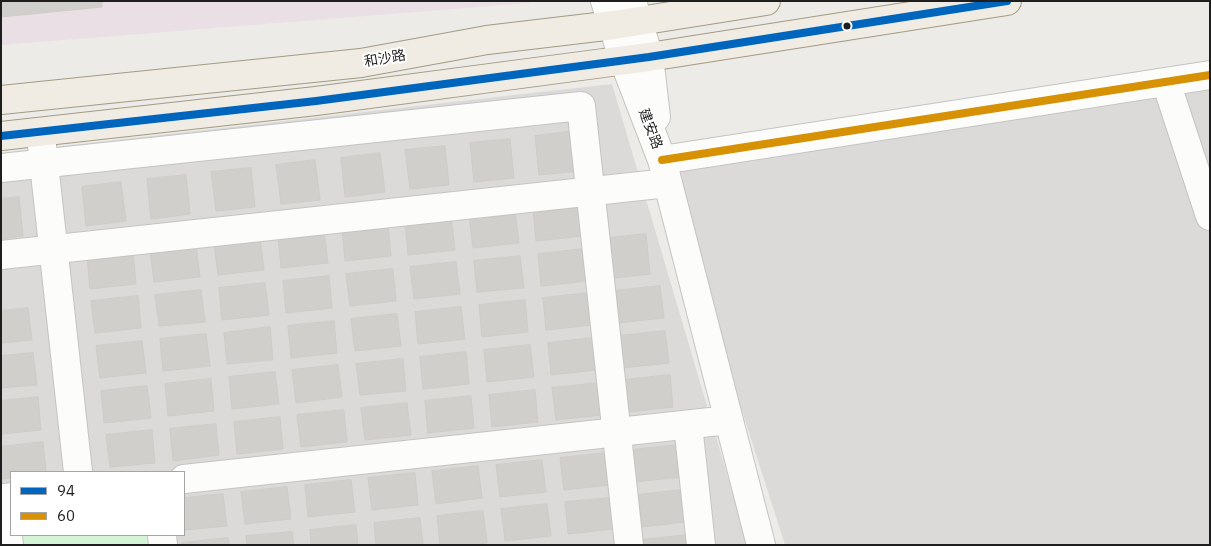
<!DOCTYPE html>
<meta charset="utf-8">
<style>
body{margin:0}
#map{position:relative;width:1211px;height:546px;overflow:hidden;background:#ecebe7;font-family:"IBM Plex Sans",sans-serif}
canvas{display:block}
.frame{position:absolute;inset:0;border:2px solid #1e1e1e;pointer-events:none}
.legend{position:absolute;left:10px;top:471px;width:175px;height:65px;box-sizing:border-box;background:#fff;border:1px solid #a5a5a5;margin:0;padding:6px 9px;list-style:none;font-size:15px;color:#1e1e1e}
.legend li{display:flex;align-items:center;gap:10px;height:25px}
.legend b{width:25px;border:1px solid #a5a5a5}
</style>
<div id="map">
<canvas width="1211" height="546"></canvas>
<div class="frame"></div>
<ul class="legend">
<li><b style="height:6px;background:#0065bd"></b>94</li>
<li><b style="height:6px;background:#d69204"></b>60</li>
</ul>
</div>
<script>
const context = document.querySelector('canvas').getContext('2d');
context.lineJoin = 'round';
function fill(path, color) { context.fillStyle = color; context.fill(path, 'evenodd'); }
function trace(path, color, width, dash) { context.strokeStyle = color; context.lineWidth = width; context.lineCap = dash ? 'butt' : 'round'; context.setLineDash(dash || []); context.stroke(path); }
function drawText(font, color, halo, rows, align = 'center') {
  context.font = font + ' "IBM Plex Sans","Noto Sans SC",sans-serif'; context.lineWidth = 4; context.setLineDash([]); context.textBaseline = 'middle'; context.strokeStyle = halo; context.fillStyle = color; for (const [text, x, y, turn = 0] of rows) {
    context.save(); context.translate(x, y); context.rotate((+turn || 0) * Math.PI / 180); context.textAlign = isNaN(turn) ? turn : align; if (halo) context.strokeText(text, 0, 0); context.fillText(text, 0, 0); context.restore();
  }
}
const residential = new Path2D(`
 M 1210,75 L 1210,545 L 785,545 L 662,160 Z
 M 612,84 L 748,545 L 1,545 L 1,153 ZM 11,472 L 184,472 L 184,535 L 11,535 Z`);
const industrial = new Path2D(`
 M 1,1 L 531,1 L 529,3 L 1,45 Z`);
const park = new Path2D(`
 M 17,535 L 152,535 L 153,545 L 18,545 Z`);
const building = new Path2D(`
 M 1,1 L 102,1 L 102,7 L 1,17 Z
 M 574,131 L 578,171 L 539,175 L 535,136 Z
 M 510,139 L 514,178 L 474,182 L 470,143 Z
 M 445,146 L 449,185 L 410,189 L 405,150 Z
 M 380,153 L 385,192 L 345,197 L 341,158 Z
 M 315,160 L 320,200 L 281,204 L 276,165 Z
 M 251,168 L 255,207 L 216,211 L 211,172 Z
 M 186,175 L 190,214 L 151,219 L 147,179 Z
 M 121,182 L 126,221 L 86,226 L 82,187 Z
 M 19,197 L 23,236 L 1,239 L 1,199 Z
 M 579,204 L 583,236 L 536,241 L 533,209 Z
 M 515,211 L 519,243 L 473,248 L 469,216 Z
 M 451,218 L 455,250 L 408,255 L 405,223 Z
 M 388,224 L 391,256 L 345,261 L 342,229 Z
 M 324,231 L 328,263 L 281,268 L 278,236 Z
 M 646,234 L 650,274 L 613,278 L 608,238 Z
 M 260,238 L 264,270 L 218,275 L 214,243 Z
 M 196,245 L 200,277 L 154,282 L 150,250 Z
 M 584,249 L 587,281 L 541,286 L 538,254 Z
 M 133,252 L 136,284 L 90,289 L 87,257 Z
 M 520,256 L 524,288 L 477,292 L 474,261 Z
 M 456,262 L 460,294 L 414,299 L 410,267 Z
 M 393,269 L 396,301 L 350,306 L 346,274 Z
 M 329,276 L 332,308 L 286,313 L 283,281 Z
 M 265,283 L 269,315 L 222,320 L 219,288 Z
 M 660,286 L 664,318 L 618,323 L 614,291 Z
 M 201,290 L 205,322 L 159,326 L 155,295 Z
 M 589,293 L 592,325 L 546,330 L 543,298 Z
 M 138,296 L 141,328 L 95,333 L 91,301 Z
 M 525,300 L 528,332 L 482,337 L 479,305 Z
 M 461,307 L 465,339 L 418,344 L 415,312 Z
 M 28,308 L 32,340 L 1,343 L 1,311 Z
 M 397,314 L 401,346 L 355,351 L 351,319 Z
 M 334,321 L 337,353 L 291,358 L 288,326 Z
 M 270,327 L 273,360 L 227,364 L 224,333 Z
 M 665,331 L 669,363 L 622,368 L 619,336 Z
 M 206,334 L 210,366 L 163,371 L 160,339 Z
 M 594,338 L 597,370 L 551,375 L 548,343 Z
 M 142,341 L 146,373 L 100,378 L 96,346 Z
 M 530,345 L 534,377 L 487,382 L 484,350 Z
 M 466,352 L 469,384 L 423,389 L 420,357 Z
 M 33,353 L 37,385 L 1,388 L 1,356 Z
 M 403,359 L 406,391 L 360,395 L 356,364 Z
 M 338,365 L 342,397 L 296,403 L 292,370 Z
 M 275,372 L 279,404 L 232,409 L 229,377 Z
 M 670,375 L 673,407 L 628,412 L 624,380 Z
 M 211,379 L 214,411 L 168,416 L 165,384 Z
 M 599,383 L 602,415 L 556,420 L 552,388 Z
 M 147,386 L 151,418 L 104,423 L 101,391 Z
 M 535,390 L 538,422 L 492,427 L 489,395 Z
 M 471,396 L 474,428 L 428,433 L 425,401 Z
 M 38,397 L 41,430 L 1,434 L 1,401 Z
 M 407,403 L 411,435 L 365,440 L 361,408 Z
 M 344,410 L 347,442 L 301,447 L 297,415 Z
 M 280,417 L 283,449 L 237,454 L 234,422 Z
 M 216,424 L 219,455 L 173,461 L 170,429 Z
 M 152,430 L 155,463 L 110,467 L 106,435 Z
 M 43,442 L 46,472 L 11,472 L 11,478 L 1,479 L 1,447 Z
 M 678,445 L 681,477 L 635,482 L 631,450 Z
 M 606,453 L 610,485 L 564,490 L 560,458 Z
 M 542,460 L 546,492 L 500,497 L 496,465 Z
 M 478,466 L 482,498 L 436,504 L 432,471 Z
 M 415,473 L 418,505 L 372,510 L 368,478 Z
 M 351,480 L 355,512 L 308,517 L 305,485 Z
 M 287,487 L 291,519 L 245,524 L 241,492 Z
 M 682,490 L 686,522 L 640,527 L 637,495 Z
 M 223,494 L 227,526 L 184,530 L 184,498 Z
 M 611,498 L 615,529 L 568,534 L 565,502 Z
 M 547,504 L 551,536 L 505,541 L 501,509 Z
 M 483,511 L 487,543 L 472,545 L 440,545 L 437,516 Z
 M 420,518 L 423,545 L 376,545 L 374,523 Z
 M 356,525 L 358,545 L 311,545 L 310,530 Z
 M 292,532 L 294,545 L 247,545 L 246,536 Z
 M 688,535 L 689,545 L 642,545 L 641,540 Z
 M 228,538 L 229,545 L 182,545 L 182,543 Z`);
const minor = new Path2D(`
 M 605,1 L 624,61 L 662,160 L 761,545
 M 632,1 L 649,57 L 656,117
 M 1166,82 L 1210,216
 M 42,146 L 78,472
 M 662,160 L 1210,75
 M 1,168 L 581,106 L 629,545
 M 1,255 L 668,183
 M 688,425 L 701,545
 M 184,479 L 729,420
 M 162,535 L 163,545
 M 9,545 L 4,498 L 11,497`);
const major = new Path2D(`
 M 1,100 L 361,63 L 487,40 L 614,25 L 766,1
 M 1,136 L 316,101 L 649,57 L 1007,1`);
const bus1 = new Path2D(`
 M 1,136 L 316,101 L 649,57 L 1007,1`);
const bus2 = new Path2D(`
 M 662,160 L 1210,75`);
const markers = [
 [847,26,4.5,"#1e1e1e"]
];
const streetNames = [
 ["和沙路",385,59,-10],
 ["建安路",650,129,69]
];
fill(residential, '#dbdad8');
fill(industrial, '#eadfe5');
fill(park, '#d4f3d7');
fill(building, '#d1cfcc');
trace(building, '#cfccc8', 1);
trace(minor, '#c5c4c3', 30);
trace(major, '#a29b83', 30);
trace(minor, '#fcfcfb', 28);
trace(major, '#f0ece4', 28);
trace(bus1, '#0065bd', 8);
trace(bus2, '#d69204', 8);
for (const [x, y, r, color] of markers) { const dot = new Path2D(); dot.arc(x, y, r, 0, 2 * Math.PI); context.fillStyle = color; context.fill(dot); trace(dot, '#fff', 2); }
drawText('14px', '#1e1e1e', '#fff', streetNames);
</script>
